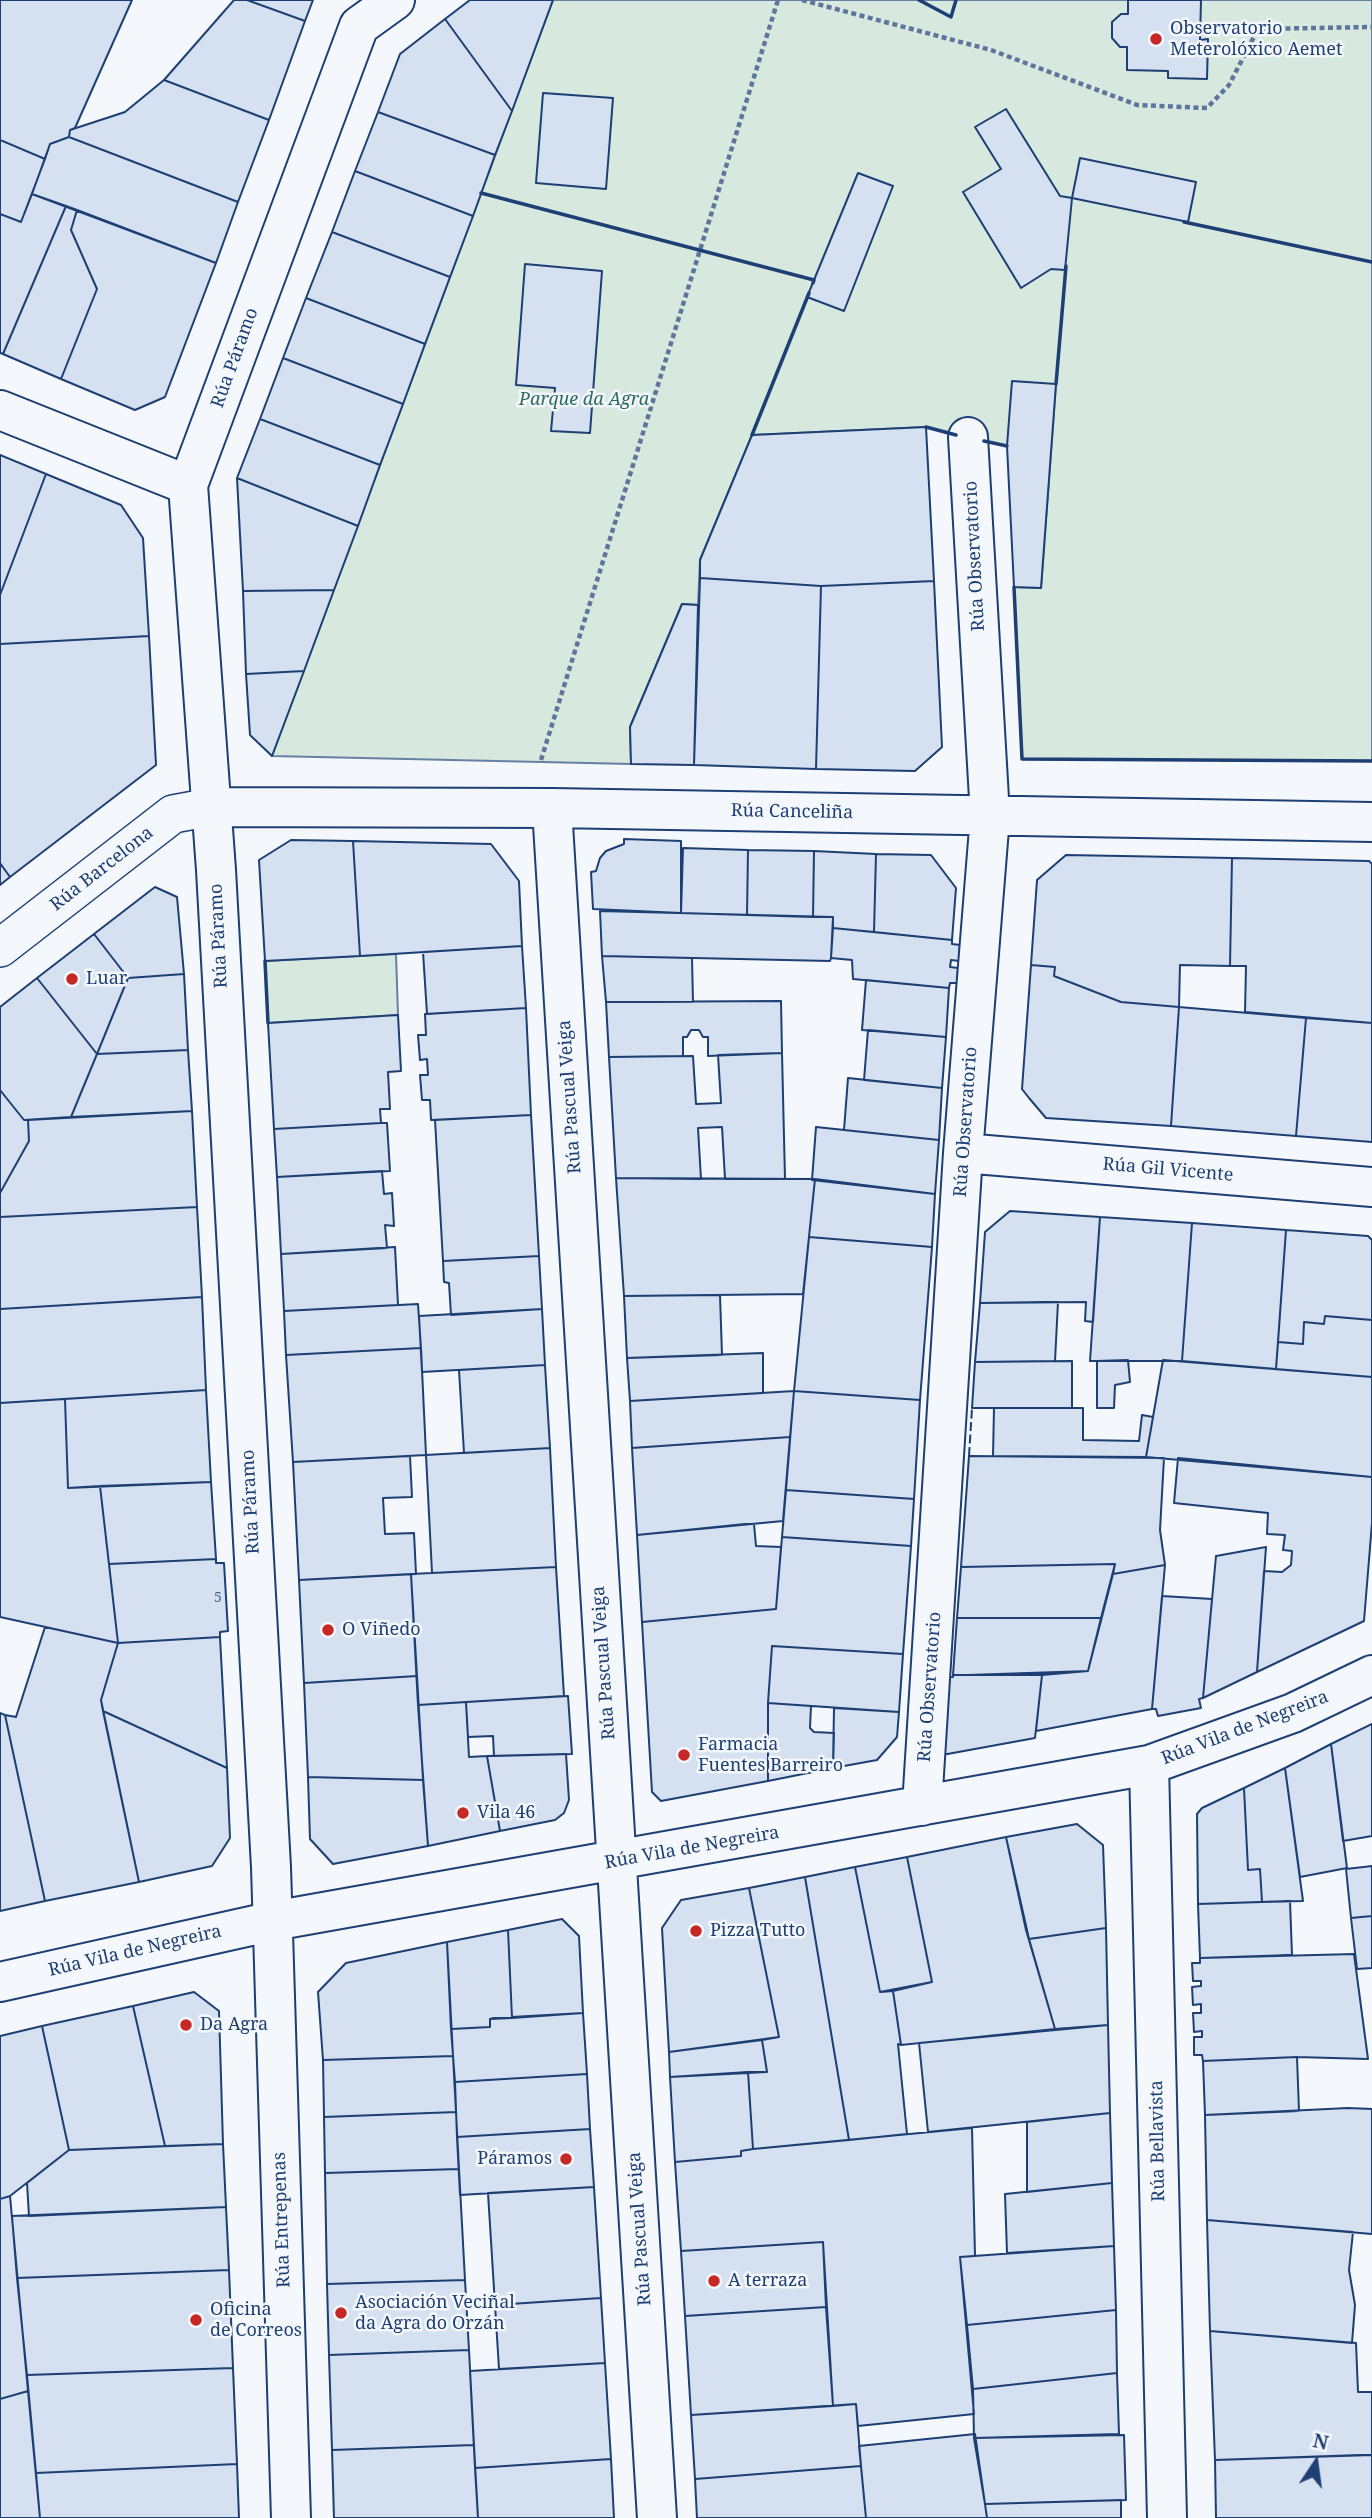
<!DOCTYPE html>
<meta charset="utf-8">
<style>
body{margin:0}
#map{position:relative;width:1372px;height:2518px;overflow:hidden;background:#f4f7fb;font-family:"Noto Serif",serif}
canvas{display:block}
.north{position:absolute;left:1281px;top:2427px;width:70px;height:70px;-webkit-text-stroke:5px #f4f7fb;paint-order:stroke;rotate:13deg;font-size:19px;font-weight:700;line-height:28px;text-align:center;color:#1d3f73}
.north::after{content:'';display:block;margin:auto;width:24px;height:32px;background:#1d3f73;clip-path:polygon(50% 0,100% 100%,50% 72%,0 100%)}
</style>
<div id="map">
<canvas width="1372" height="2518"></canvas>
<div class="north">N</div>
</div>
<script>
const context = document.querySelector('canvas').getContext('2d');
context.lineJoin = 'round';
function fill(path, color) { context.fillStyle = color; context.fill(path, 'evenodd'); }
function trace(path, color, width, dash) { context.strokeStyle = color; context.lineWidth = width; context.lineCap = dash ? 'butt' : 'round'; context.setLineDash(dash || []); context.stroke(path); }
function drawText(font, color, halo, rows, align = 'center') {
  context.font = font + ' "Noto Serif",serif'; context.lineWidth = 5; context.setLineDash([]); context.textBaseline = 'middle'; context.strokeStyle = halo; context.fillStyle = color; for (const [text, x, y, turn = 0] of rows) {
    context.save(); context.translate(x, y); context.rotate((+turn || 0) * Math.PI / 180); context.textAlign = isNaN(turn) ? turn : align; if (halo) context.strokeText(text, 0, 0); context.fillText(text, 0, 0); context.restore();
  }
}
const green = new Path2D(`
 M 553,0 L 1372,0 L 1372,761 L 1022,759 L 1014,587 L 1041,588 L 1056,384 L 1007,446 L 926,427 L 752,435 L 700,560 L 698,605 L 682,604 L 630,727 L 631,764 L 272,756 Z
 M 396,954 L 398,1015 L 268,1023 L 265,961 Z`);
const building = new Path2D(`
 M 0,0 L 132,0 L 75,128 L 70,130 L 69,137 L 50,144 L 45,159 L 0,140 Z
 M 234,0 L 247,0 L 305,21 L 269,120 L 164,80 Z
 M 247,0 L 313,0 L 305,21 Z
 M 470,0 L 553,0 L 512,111 L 445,19 Z
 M 1128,0 L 1201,0 L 1200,40 L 1208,39 L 1207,79 L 1168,78 L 1168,71 L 1127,70 L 1127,47 L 1120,47 L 1112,38 L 1112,22 L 1121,14 L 1128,14 Z
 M 445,19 L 512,111 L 495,155 L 378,112 L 400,54 Z
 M 164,80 L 269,120 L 238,202 L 69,137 L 70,130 L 125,112 Z
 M 543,93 L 613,98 L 606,189 L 536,183 Z
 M 1006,109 L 1060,196 L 1072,198 L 1065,270 L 1051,269 L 1021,288 L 963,192 L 1001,169 L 975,127 Z
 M 378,112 L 495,155 L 473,216 L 355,171 Z
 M 69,137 L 238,202 L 216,263 L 32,194 L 50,144 Z
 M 0,140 L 45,159 L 21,222 L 0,214 Z
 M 1080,158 L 1196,182 L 1188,222 L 1072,198 Z
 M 355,171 L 473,216 L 450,277 L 332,232 Z
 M 858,173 L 893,186 L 844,311 L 807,297 Z
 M 32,194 L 66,206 L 3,354 L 0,353 L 0,214 L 21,222 Z
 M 66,206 L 77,210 L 71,230 L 97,289 L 61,379 L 3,354 Z
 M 77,210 L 216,263 L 165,397 L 135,410 L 61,379 L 97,289 L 71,230 Z
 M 332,232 L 450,277 L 425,344 L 306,298 Z
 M 525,264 L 602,271 L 590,433 L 551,431 L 555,388 L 516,385 Z
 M 306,298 L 425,344 L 403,404 L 283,358 Z
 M 283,358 L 403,404 L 380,465 L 260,419 Z
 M 1012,381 L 1056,384 L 1041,588 L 1014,587 L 1007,446 Z
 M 260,419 L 380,465 L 358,526 L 237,478 Z
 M 926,427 L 934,581 L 821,586 L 700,578 L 700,560 L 752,435 Z
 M 0,455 L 46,474 L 0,595 Z
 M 46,474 L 121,505 L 143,538 L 149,636 L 0,644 L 0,595 Z
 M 237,478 L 358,526 L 334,590 L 243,591 Z
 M 700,578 L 821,586 L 816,769 L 694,765 Z
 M 934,581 L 942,747 L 915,771 L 816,769 L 821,586 Z
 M 334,590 L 304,671 L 246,674 L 243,591 Z
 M 682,604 L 698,605 L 694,765 L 631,764 L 630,727 Z
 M 149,636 L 156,765 L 10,877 L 0,863 L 0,644 Z
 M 304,671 L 272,756 L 250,735 L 246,674 Z
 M 624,839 L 681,841 L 681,913 L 593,909 L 591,872 L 596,871 L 600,858 L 606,851 L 624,844 Z
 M 291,840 L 353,841 L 360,956 L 265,961 L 259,860 Z
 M 353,841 L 491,844 L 519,881 L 522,946 L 360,956 Z
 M 683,848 L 748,850 L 747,915 L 681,913 Z
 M 748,850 L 814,851 L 813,917 L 747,915 Z
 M 814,851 L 876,854 L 874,932 L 833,928 L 833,917 L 813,917 Z
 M 876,854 L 931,855 L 956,888 L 952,940 L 874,932 Z
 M 1066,855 L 1232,858 L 1230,966 L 1180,965 L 1179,1007 L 1121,1002 L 1054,976 L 1055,967 L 1031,965 L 1037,880 Z
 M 1232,858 L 1369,861 L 1372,864 L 1372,1023 L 1245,1012 L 1246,966 L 1230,966 Z
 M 0,863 L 10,877 L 0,885 Z
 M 155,887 L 177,897 L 184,974 L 128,978 L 94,934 Z
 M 600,911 L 833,917 L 831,958 L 830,961 L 602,956 Z
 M 833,928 L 952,940 L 952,944 L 960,945 L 959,961 L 951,960 L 950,967 L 958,968 L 957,983 L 950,983 L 949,988 L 853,979 L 852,960 L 831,958 Z
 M 94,934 L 128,978 L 97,1054 L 37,978 Z
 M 522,946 L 526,1008 L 427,1014 L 423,952 Z
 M 602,956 L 692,958 L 693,1002 L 606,1002 Z
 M 1031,965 L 1055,967 L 1054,976 L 1121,1002 L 1179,1007 L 1171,1126 L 1046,1118 L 1029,1098 L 1022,1089 Z
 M 184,974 L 188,1050 L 97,1054 L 128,978 Z
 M 37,978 L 97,1054 L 71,1117 L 24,1120 L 0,1090 L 0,1007 Z
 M 866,980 L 949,988 L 946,1037 L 862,1030 Z
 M 781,1001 L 782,1053 L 708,1056 L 708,1037 L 703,1037 L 699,1030 L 691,1030 L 687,1037 L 683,1037 L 683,1056 L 609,1057 L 606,1002 Z
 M 1179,1007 L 1306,1018 L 1296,1136 L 1171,1126 Z
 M 526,1008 L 531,1115 L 431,1120 L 430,1100 L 422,1100 L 420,1075 L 428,1075 L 427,1059 L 420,1060 L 418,1035 L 426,1035 L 425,1014 Z
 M 398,1015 L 401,1071 L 388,1072 L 390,1109 L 380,1109 L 381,1123 L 274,1129 L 268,1023 Z
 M 1306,1018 L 1372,1023 L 1372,1142 L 1296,1136 Z
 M 868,1030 L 946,1037 L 942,1088 L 864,1080 Z
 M 188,1050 L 192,1111 L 71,1117 L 97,1054 Z
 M 782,1053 L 785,1179 L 725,1179 L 722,1127 L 698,1128 L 701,1179 L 616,1178 L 609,1057 L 693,1056 L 696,1104 L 721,1103 L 718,1055 Z
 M 848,1078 L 942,1088 L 939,1140 L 844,1130 Z
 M 0,1090 L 24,1120 L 28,1120 L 29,1141 L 0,1193 Z
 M 192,1111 L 197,1207 L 0,1217 L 0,1193 L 29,1141 L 28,1120 Z
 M 531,1115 L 539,1256 L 443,1261 L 435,1120 Z
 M 381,1123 L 387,1123 L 390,1171 L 277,1177 L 274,1129 Z
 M 816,1127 L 939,1140 L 935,1194 L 812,1180 Z
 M 382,1171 L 384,1194 L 392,1193 L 394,1226 L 385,1225 L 387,1248 L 281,1254 L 277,1177 Z
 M 616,1178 L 815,1179 L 803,1294 L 624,1296 Z
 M 815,1179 L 935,1194 L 932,1247 L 809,1237 Z
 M 197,1207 L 202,1297 L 0,1309 L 0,1217 Z
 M 1010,1211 L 1100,1217 L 1093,1322 L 1085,1321 L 1086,1302 L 980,1303 L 985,1232 Z
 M 1100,1217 L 1192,1223 L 1182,1361 L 1090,1361 Z
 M 1192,1223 L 1286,1230 L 1276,1369 L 1182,1361 Z
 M 1286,1230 L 1368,1236 L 1372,1240 L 1372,1320 L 1325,1316 L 1324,1324 L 1304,1322 L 1303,1344 L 1278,1342 Z
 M 809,1237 L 932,1247 L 920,1400 L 794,1391 Z
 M 395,1247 L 398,1305 L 284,1311 L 281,1254 Z
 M 539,1256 L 542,1309 L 451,1315 L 449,1283 L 444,1282 L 443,1261 Z
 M 720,1295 L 722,1355 L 627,1358 L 624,1296 Z
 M 202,1297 L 206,1390 L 0,1403 L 0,1309 Z
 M 1048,1302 L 1058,1302 L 1055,1361 L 975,1362 L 980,1303 Z
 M 418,1304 L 421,1348 L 286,1355 L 284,1311 Z
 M 542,1309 L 545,1365 L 422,1372 L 419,1316 Z
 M 1325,1316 L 1372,1320 L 1372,1377 L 1276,1369 L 1278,1342 L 1303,1344 L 1304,1322 L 1324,1324 Z
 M 421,1348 L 426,1455 L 293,1462 L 286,1355 Z
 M 763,1353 L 763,1393 L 630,1401 L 627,1358 Z
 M 1128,1360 L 1130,1382 L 1115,1385 L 1114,1408 L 1097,1408 L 1097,1361 Z
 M 1163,1360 L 1372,1377 L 1372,1477 L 1146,1457 Z
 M 1072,1361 L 1072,1408 L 972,1408 L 975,1362 Z
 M 545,1365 L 550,1448 L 464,1453 L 459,1370 Z
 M 206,1390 L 211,1482 L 68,1488 L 65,1399 Z
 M 794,1391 L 920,1400 L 914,1499 L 786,1490 Z
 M 794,1391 L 790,1437 L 632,1448 L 630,1401 Z
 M 65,1399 L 68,1488 L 100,1486 L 118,1643 L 0,1617 L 0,1403 Z
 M 994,1408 L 1083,1408 L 1083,1440 L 1139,1441 L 1142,1415 L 1153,1417 L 1146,1457 L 993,1456 Z
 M 790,1437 L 783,1521 L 637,1535 L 632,1448 Z
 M 550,1448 L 556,1567 L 432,1573 L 426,1455 Z
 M 410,1456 L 412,1497 L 383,1498 L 385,1534 L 414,1533 L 416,1574 L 299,1580 L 293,1462 Z
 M 969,1456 L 1164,1458 L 1160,1530 L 1165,1565 L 1113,1574 L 1115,1564 L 961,1567 Z
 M 1178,1458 L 1372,1477 L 1372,1523 L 1364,1621 L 1257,1672 L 1264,1571 L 1282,1572 L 1291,1565 L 1292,1551 L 1283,1550 L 1285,1535 L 1267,1534 L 1268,1513 L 1174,1503 Z
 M 211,1482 L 216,1559 L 109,1564 L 100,1486 Z
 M 786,1490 L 914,1499 L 911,1546 L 782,1537 Z
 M 745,1524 L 754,1524 L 756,1546 L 781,1547 L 776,1609 L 642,1622 L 637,1535 Z
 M 782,1537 L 911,1546 L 903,1654 L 772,1646 L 768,1703 L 768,1781 L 661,1801 L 652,1792 L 642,1622 L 776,1609 Z
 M 1266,1547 L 1257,1672 L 1203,1698 L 1216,1556 Z
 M 216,1559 L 216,1563 L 224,1563 L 228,1631 L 220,1632 L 220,1637 L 118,1643 L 109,1564 Z
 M 1115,1564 L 1101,1618 L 957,1618 L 961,1567 Z
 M 1165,1565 L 1152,1709 L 1036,1731 L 1042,1675 L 1088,1671 L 1113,1574 Z
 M 556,1567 L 564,1696 L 418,1705 L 411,1574 Z
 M 411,1574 L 417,1676 L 304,1683 L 299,1580 Z
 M 1162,1596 L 1212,1599 L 1203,1698 L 1199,1699 L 1201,1708 L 1158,1716 L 1156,1709 L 1152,1709 Z
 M 957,1618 L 1101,1618 L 1088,1671 L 968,1675 L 953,1675 Z
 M 45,1627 L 118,1643 L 101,1700 L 139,1882 L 45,1901 L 5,1715 L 16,1717 Z
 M 220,1637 L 227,1768 L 103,1711 L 101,1700 L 118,1643 Z
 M 772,1646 L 903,1654 L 899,1712 L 768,1703 Z
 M 953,1675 L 1042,1675 L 1035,1738 L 942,1755 L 947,1677 L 953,1677 Z
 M 417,1676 L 423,1780 L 308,1777 L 304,1683 Z
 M 568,1696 L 572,1754 L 494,1756 L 493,1736 L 468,1737 L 466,1702 Z
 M 466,1702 L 469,1757 L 487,1756 L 500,1831 L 428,1846 L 418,1705 Z
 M 768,1703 L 811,1706 L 810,1728 L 814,1732 L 834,1733 L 833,1768 L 768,1781 Z
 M 834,1708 L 899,1712 L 897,1737 L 877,1760 L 833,1768 Z
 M 103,1711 L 227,1768 L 230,1838 L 212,1866 L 139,1882 Z
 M 0,1713 L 5,1715 L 45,1901 L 0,1911 Z
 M 1372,1724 L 1372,1836 L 1343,1841 L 1331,1744 Z
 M 1331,1744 L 1347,1868 L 1300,1877 L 1285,1768 Z
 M 566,1754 L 569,1800 L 564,1813 L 555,1820 L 500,1831 L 487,1756 Z
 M 1285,1768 L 1303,1901 L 1262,1902 L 1260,1869 L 1248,1870 L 1244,1788 Z
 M 308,1777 L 423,1780 L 428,1846 L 333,1864 L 310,1839 Z
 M 1244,1788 L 1248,1870 L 1260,1869 L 1262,1902 L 1198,1904 L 1197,1814 L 1202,1808 Z
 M 1077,1824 L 1103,1845 L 1106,1928 L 1029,1939 L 1006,1837 Z
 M 1006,1837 L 1026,1930 L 1055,2029 L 901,2045 L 893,1991 L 932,1982 L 907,1857 Z
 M 907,1857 L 932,1982 L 880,1992 L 855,1867 Z
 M 1372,1866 L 1372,1916 L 1351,1918 L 1346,1869 Z
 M 855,1867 L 880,1992 L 893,1991 L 901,2045 L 898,2044 L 907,2134 L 849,2140 L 805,1877 Z
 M 805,1877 L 849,2140 L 753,2149 L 748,2072 L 767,2072 L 762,2040 L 779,2037 L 749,1888 Z
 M 749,1888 L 779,2037 L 669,2052 L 662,1928 L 681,1900 Z
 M 1290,1901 L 1292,1955 L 1200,1958 L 1198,1904 Z
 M 1372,1916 L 1372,1968 L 1357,1969 L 1351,1918 Z
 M 562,1919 L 579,1936 L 583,2013 L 512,2018 L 508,1930 Z
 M 1106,1928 L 1108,2025 L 1055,2029 L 1029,1939 Z
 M 508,1930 L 512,2018 L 490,2019 L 490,2027 L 451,2029 L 447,1942 Z
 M 447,1942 L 453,2056 L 323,2060 L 318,1992 L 346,1963 Z
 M 1354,1954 L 1368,2059 L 1297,2057 L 1203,2061 L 1202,2055 L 1194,2055 L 1194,2037 L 1202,2037 L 1202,2031 L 1194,2032 L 1193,2013 L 1201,2013 L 1201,2004 L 1193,2005 L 1192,1987 L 1201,1986 L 1201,1981 L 1193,1981 L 1192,1963 L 1200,1963 L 1200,1958 Z
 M 194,1992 L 219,2011 L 223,2144 L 165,2146 L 133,2006 Z
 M 133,2006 L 165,2146 L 69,2150 L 42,2026 Z
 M 583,2013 L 587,2074 L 455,2082 L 451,2029 L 490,2027 L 490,2019 L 494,2018 Z
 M 1108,2025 L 1110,2113 L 928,2132 L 919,2043 Z
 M 42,2026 L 69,2150 L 10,2196 L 0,2199 L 0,2036 Z
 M 762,2040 L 767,2072 L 670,2077 L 669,2052 Z
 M 453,2056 L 456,2112 L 324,2117 L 323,2060 Z
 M 1297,2057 L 1299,2111 L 1205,2115 L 1203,2061 Z
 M 748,2072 L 753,2149 L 741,2151 L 741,2156 L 675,2162 L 670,2077 Z
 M 587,2074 L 590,2129 L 457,2137 L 455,2082 Z
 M 1348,2108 L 1372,2109 L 1372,2234 L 1207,2220 L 1205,2115 Z
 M 456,2112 L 459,2169 L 325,2173 L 324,2117 Z
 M 1110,2113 L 1112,2183 L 1027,2192 L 1027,2122 Z
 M 972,2128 L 975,2256 L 960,2257 L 974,2414 L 858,2426 L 856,2404 L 833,2406 L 823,2242 L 681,2251 L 675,2162 L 741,2156 L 741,2151 L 753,2149 Z
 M 590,2129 L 594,2187 L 460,2195 L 457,2137 Z
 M 223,2144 L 226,2207 L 29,2216 L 27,2183 L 69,2150 Z
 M 459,2169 L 465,2280 L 327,2284 L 325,2173 Z
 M 1112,2183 L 1114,2246 L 1007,2253 L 1005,2194 Z
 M 594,2187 L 601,2298 L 495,2305 L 488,2193 Z
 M 10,2196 L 28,2391 L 0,2399 L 0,2199 Z
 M 226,2207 L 229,2270 L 17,2278 L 12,2216 Z
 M 1207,2220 L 1353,2232 L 1349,2270 L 1355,2305 L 1352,2343 L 1210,2331 Z
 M 823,2242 L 826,2307 L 685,2316 L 681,2251 Z
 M 1114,2246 L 1116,2310 L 967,2325 L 960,2257 Z
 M 229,2270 L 233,2368 L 27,2375 L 17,2278 Z
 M 465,2280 L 469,2350 L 329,2355 L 327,2284 Z
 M 601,2298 L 605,2363 L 499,2369 L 495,2305 Z
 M 826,2307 L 833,2406 L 691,2415 L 685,2316 Z
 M 1116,2310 L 1117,2373 L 973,2389 L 967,2325 Z
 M 1210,2331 L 1356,2343 L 1358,2392 L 1372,2392 L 1372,2455 L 1215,2460 Z
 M 469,2350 L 474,2445 L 332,2450 L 329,2355 Z
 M 605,2363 L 611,2459 L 475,2468 L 470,2371 Z
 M 233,2368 L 237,2464 L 36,2473 L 27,2375 Z
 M 1117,2373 L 1119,2434 L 974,2438 L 973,2389 Z
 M 28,2391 L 40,2518 L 0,2518 L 0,2399 Z
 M 856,2404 L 861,2466 L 695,2479 L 691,2415 Z
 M 975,2434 L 987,2518 L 866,2518 L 859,2446 Z
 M 1124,2435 L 1126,2500 L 985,2504 L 974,2438 Z
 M 474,2445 L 478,2518 L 334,2518 L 332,2450 Z
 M 1360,2455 L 1372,2455 L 1372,2518 L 1216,2518 L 1215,2460 Z
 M 611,2459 L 614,2518 L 478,2518 L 475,2468 Z
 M 237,2464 L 239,2518 L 40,2518 L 36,2473 Z
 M 861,2466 L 866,2518 L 697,2518 L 695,2479 Z
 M 1121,2500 L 1121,2518 L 987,2518 L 985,2504 Z`);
const path = new Path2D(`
 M 802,0 L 991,50 L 1137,105 L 1207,108 L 1229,85 L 1258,29 L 1372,27
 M 541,760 L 778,0`);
const pedestrian = new Path2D(`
 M 0,948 L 173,814 L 211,807`);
const minor = new Path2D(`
 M 0,410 L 188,485
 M 211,807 L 552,808 L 1372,822
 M 552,808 L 657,2518
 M 963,1153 L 1372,1187
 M 1149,1765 L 1167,2518
 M 922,1806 L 963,1153 L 990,816 L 968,437
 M 0,1982 L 273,1921 L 1149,1765 L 1293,1713 L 1372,1675
 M 291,2518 L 271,1867 L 216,870 L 188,485 L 359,26 L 395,0`);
const fence = new Path2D(`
 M 969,1456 L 972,1408`);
const wall = new Path2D(`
 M 919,0 L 951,17 L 956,0
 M 481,193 L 814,280 L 813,283
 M 1184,222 L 1372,262
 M 1056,384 L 1066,266
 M 926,427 L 956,435
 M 752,435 L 809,293
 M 984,441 L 1007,446
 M 1014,587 L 1022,759 L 1372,761
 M 265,961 L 268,1023`);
const markers = [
 [1156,39,7,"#c62828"],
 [72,979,7,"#c62828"],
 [328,1630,7,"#c62828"],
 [684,1755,7,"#c62828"],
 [463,1813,7,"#c62828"],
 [696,1931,7,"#c62828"],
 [186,2025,7,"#c62828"],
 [566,2159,7,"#c62828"],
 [714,2281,7,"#c62828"],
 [341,2313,7,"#c62828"],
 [196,2320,7,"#c62828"]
];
const numberNames = [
 ["5",218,1598]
];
const poiNames = [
 ["Observatorio",1170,29],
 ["Meterolóxico Aemet",1170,50],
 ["Luar",86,979],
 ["O Viñedo",342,1630],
 ["Farmacia",698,1745],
 ["Fuentes Barreiro",698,1766],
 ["Vila 46",477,1813],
 ["Pizza Tutto",710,1931],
 ["Da Agra",200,2025],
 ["Páramos",552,2159,"right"],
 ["A terraza",728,2281],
 ["Asociación Veciñal",355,2303],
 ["da Agra do Orzán",355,2324],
 ["Oficina",210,2310],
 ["de Correos",210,2331]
];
const streetNames = [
 ["Rúa Páramo",235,358,-70],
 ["Rúa Observatorio",975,556,-93],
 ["Rúa Canceliña",792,812,1],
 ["Rúa Barcelona",102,869,-38],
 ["Rúa Páramo",219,936,-93],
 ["Rúa Pascual Veiga",570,1097,-94],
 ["Rúa Observatorio",966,1122,-86],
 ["Rúa Gil Vicente",1168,1170,5],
 ["Rúa Páramo",251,1502,-93],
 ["Rúa Pascual Veiga",604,1663,-94],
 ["Rúa Observatorio",930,1687,-86],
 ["Rúa Vila de Negreira",1245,1728,-21],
 ["Rúa Vila de Negreira",692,1848,-10],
 ["Rúa Vila de Negreira",135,1951,-13],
 ["Rúa Bellavista",1158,2141,-91],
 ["Rúa Entrepenas",282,2220,-92],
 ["Rúa Pascual Veiga",640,2229,-94]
];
const parkNames = [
 ["Parque da Agra",584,400]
];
fill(green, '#d7e8df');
trace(green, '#687fa3', 2);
fill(building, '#d5e0f0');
trace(building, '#1d3f73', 2);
trace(pedestrian, '#1d3f73', 40);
trace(minor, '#1d3f73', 42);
trace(path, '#5e769c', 4.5, [5, 3.5]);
trace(pedestrian, '#f4f7fb', 37);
trace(minor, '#f4f7fb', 38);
trace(fence, '#1d3f73', 2, [9, 3.5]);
trace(wall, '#1d3f73', 3.5);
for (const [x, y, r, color] of markers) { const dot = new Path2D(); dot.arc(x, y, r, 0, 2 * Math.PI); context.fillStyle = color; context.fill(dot); trace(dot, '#f4f7fb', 2.5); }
drawText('14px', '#4b6792', null, numberNames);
drawText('18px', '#1d3f73', '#f4f7fb', poiNames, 'left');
drawText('18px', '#1d3f73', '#f4f7fb', streetNames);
drawText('italic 18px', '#2c6c60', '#f4f7fb', parkNames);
</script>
